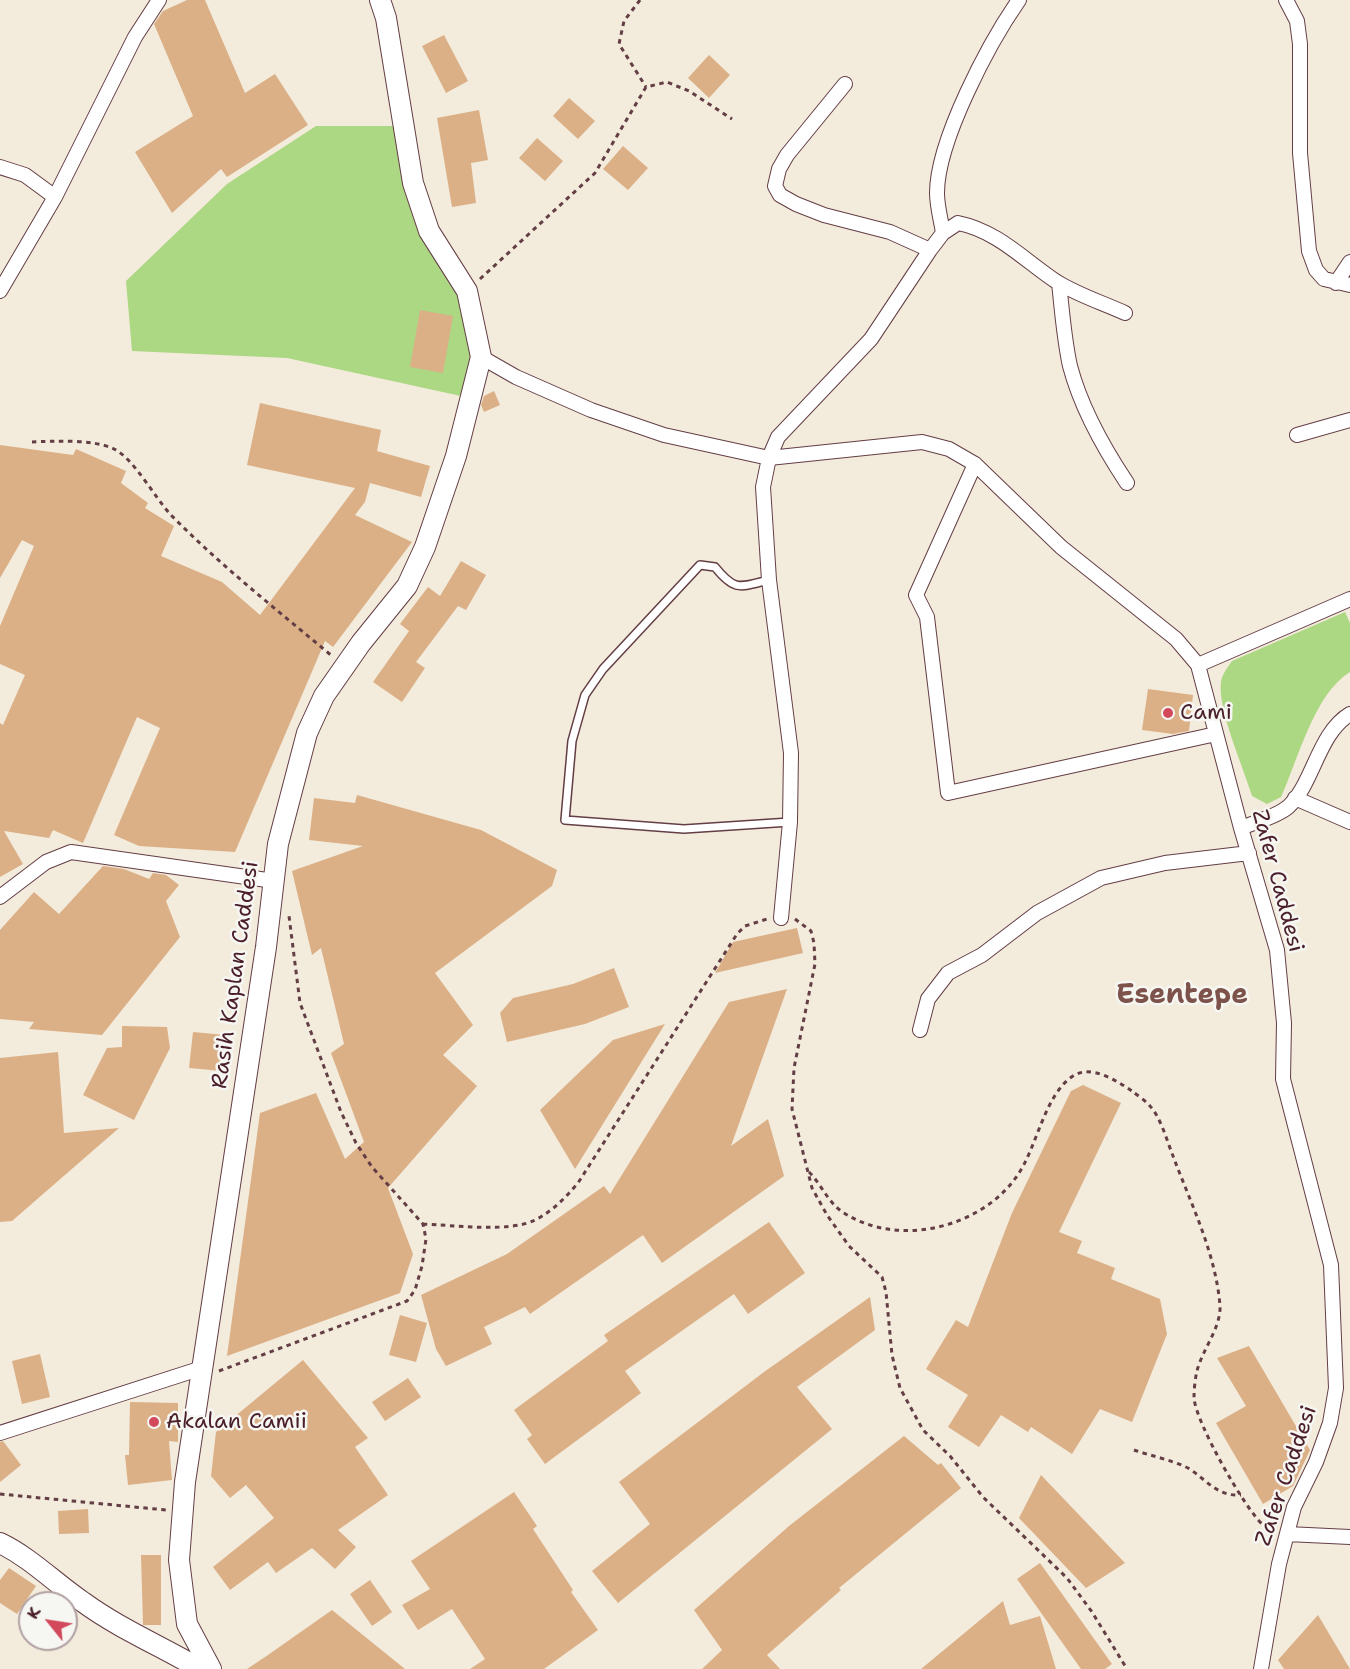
<!DOCTYPE html>
<style>
body{margin:0}
#map{position:relative;width:1350px;height:1669px;overflow:hidden;background:#f3ebdb;font-family:"Shantell Sans",sans-serif}
canvas{display:block}
.north{position:absolute;left:18px;top:1591px;width:60px;height:60px;box-sizing:border-box;background:#f6f6f2;border:2px solid #b1a0a2;border-radius:50%;rotate:300deg;font-size:16px;font-weight:700;line-height:24px;text-align:center;color:#4a1f2b}
.north::after{content:'';display:block;margin:auto;width:21px;height:27px;background:#d1495b;clip-path:polygon(50% 0,100% 100%,50% 72%,0 100%)}
</style>
<div id="map">
<canvas width="1350" height="1669"></canvas>
<div class="north">K</div>
</div>
<script>
const context = document.querySelector('canvas').getContext('2d');
context.lineJoin = 'round';
function fill(path, color) { context.fillStyle = color; context.fill(path, 'evenodd'); }
function trace(path, color, width, dash) { context.strokeStyle = color; context.lineWidth = width; context.lineCap = dash ? 'butt' : 'round'; context.setLineDash(dash || []); context.stroke(path); }
function drawText(font, color, halo, rows, align = 'center') {
  context.font = font + ' "Shantell Sans",sans-serif'; context.lineWidth = 5; context.setLineDash([]); context.textBaseline = 'middle'; context.strokeStyle = halo; context.fillStyle = color; for (const [text, x, y, turn = 0] of rows) {
    context.save(); context.translate(x, y); context.rotate((+turn || 0) * Math.PI / 180); context.textAlign = isNaN(turn) ? turn : align; if (halo) context.strokeText(text, 0, 0); context.fillText(text, 0, 0); context.restore();
  }
}
const green = new Path2D(`
 M 316,126 L 403,126 L 413,183 L 475,324 L 470,398 L 287,358 L 132,351 L 126,281 L 227,184 Z
 M 1345,612 L 1350,623 L 1350,672 C 1314,694 1298,760 1281,797 L 1267,804 L 1252,796 C 1244,769 1217,708 1221,682 C 1222,674 1228,667 1232,661 Z`);
const building = new Path2D(`
 M 187,0 L 205,0 L 245,93 L 275,74 L 308,125 L 227,177 L 221,169 L 172,213 L 135,152 L 193,116 L 154,24 L 163,11 Z
 M 444,35 L 468,81 L 446,93 L 422,46 Z
 M 709,55 L 730,75 L 709,98 L 688,78 Z
 M 569,98 L 595,121 L 578,139 L 553,116 Z
 M 479,110 L 488,160 L 471,163 L 476,203 L 452,207 L 437,118 Z
 M 537,138 L 563,161 L 545,181 L 519,158 Z
 M 623,146 L 648,168 L 628,190 L 603,169 Z
 M 420,310 L 453,316 L 443,373 L 410,367 Z
 M 494,391 L 500,405 L 484,412 L 481,405 L 484,396 Z
 M 260,403 L 381,430 L 377,451 L 430,466 L 421,497 L 370,483 L 365,502 L 355,515 L 412,542 L 333,647 L 325,641 L 235,852 L 139,846 L 114,835 L 160,728 L 137,717 L 83,843 L 53,830 L 49,838 L 4,831 L 23,864 L 0,877 L 0,723 L 3,725 L 25,675 L 0,664 L 0,626 L 34,546 L 22,540 L 0,578 L 0,445 L 73,455 L 76,449 L 126,471 L 121,483 L 148,503 L 145,508 L 174,526 L 161,556 L 222,582 L 260,615 L 355,488 L 247,465 Z
 M 461,561 L 486,575 L 466,610 L 458,606 L 416,662 L 425,668 L 402,702 L 373,682 L 409,631 L 400,624 L 428,587 L 440,596 Z
 M 1148,689 L 1193,695 L 1189,731 L 1173,734 L 1142,730 Z
 M 357,795 L 481,830 L 557,870 L 552,886 L 435,973 L 473,1025 L 443,1055 L 477,1086 L 388,1188 L 413,1254 L 400,1293 L 227,1356 L 260,1113 L 316,1093 L 345,1159 L 364,1142 L 331,1053 L 344,1044 L 321,948 L 312,955 L 292,871 L 363,846 L 309,840 L 314,798 L 355,803 Z
 M 103,866 L 124,869 L 149,879 L 153,873 L 166,875 L 179,885 L 166,901 L 180,937 L 102,1035 L 29,1029 L 34,1022 L 0,1019 L 0,930 L 34,892 L 59,914 Z
 M 797,928 L 803,953 L 715,973 L 733,942 Z
 M 614,968 L 629,1007 L 585,1024 L 507,1042 L 500,1013 L 513,998 L 573,984 Z
 M 787,989 L 731,1146 L 768,1119 L 784,1176 L 662,1263 L 643,1235 L 530,1314 L 525,1307 L 484,1327 L 492,1344 L 446,1366 L 436,1349 L 421,1295 L 507,1254 L 604,1186 L 610,1194 L 729,1002 Z
 M 665,1024 L 575,1169 L 540,1110 L 613,1040 Z
 M 122,1026 L 167,1027 L 170,1048 L 134,1120 L 83,1095 L 107,1048 L 122,1047 Z
 M 193,1032 L 225,1035 L 222,1071 L 189,1068 Z
 M 58,1052 L 64,1133 L 119,1128 L 12,1221 L 0,1222 L 0,1058 Z
 M 1083,1085 L 1121,1103 L 1059,1232 L 1082,1241 L 1077,1253 L 1115,1268 L 1111,1279 L 1160,1299 L 1167,1334 L 1132,1422 L 1100,1409 L 1072,1454 L 1031,1427 L 1028,1432 L 1001,1415 L 979,1447 L 948,1427 L 968,1395 L 926,1369 L 956,1320 L 968,1327 L 1012,1213 L 1071,1091 Z
 M 769,1222 L 805,1273 L 748,1314 L 734,1294 L 625,1371 L 641,1393 L 545,1464 L 527,1439 L 532,1435 L 514,1410 L 608,1341 L 604,1335 Z
 M 870,1297 L 875,1330 L 797,1387 L 832,1429 L 618,1603 L 592,1571 L 650,1524 L 619,1482 L 764,1372 Z
 M 400,1315 L 427,1323 L 416,1362 L 389,1355 Z
 M 1249,1346 L 1310,1450 L 1293,1486 L 1263,1504 L 1216,1423 L 1246,1406 L 1217,1358 Z
 M 40,1354 L 50,1397 L 22,1404 L 12,1361 Z
 M 303,1360 L 368,1438 L 355,1447 L 388,1495 L 338,1530 L 356,1547 L 335,1569 L 312,1548 L 276,1573 L 268,1562 L 230,1590 L 213,1567 L 274,1518 L 246,1485 L 230,1498 L 211,1476 L 216,1432 Z
 M 408,1378 L 421,1397 L 385,1421 L 372,1402 Z
 M 130,1402 L 178,1403 L 178,1442 L 169,1441 L 172,1480 L 128,1485 L 125,1455 L 129,1455 Z
 M 904,1436 L 938,1465 L 941,1463 L 961,1488 L 839,1588 L 841,1590 L 767,1655 L 780,1669 L 702,1669 L 722,1650 L 694,1610 L 789,1526 Z
 M 3,1441 L 21,1465 L 0,1482 L 0,1442 Z
 M 1041,1475 L 1125,1563 L 1086,1588 L 1019,1518 Z
 M 514,1492 L 537,1526 L 533,1529 L 573,1590 L 571,1592 L 598,1630 L 544,1669 L 470,1669 L 485,1659 L 452,1609 L 418,1630 L 402,1605 L 430,1589 L 411,1561 Z
 M 88,1509 L 89,1533 L 59,1534 L 58,1511 Z
 M 141,1555 L 161,1555 L 161,1625 L 143,1625 Z
 M 1040,1563 L 1112,1664 L 1105,1669 L 1081,1669 L 1017,1579 Z
 M 9,1568 L 36,1586 L 17,1614 L 0,1603 L 0,1580 Z
 M 370,1580 L 392,1612 L 372,1626 L 350,1594 Z
 M 1003,1601 L 1010,1625 L 1040,1616 L 1056,1669 L 921,1669 Z
 M 332,1610 L 405,1669 L 247,1669 L 268,1655 Z
 M 1318,1615 L 1350,1669 L 1284,1669 L 1278,1660 Z`);
const path = new Path2D(`
 M 640,0 L 624,21 L 619,44 L 646,87
 M 480,279 L 595,173 L 646,87 L 667,82 L 689,91 L 732,119
 M 32,442 C 54,441 94,439 114,449 C 133,458 154,496 170,514 C 220,565 277,610 332,656
 M 795,919 L 811,931 L 814,943 L 815,964 L 794,1068 L 792,1109 L 812,1188 L 827,1215 L 849,1246 L 882,1277 L 886,1292 L 892,1355 L 900,1388 L 923,1430 L 950,1456 L 983,1497 L 1067,1578 L 1092,1612 L 1127,1669
 M 809,1172 C 822,1185 828,1203 844,1213 C 899,1248 981,1228 1017,1176 C 1037,1148 1044,1095 1073,1076 C 1091,1064 1117,1081 1132,1091 C 1137,1095 1145,1100 1150,1106 C 1161,1118 1167,1141 1173,1156 C 1191,1204 1216,1254 1220,1306 C 1221,1328 1202,1350 1197,1371 C 1195,1379 1194,1390 1194,1398 C 1196,1423 1244,1507 1262,1524 C 1265,1527 1270,1528 1274,1529
 M 423,1224 C 452,1225 510,1233 535,1220 C 553,1211 565,1198 578,1183 L 737,934 L 745,926 L 767,919
 M 219,1371 L 407,1301 L 415,1290 L 422,1266 L 426,1239 L 423,1224 L 372,1167 L 356,1143 L 341,1112 L 300,1003 L 289,916
 M 1134,1450 C 1151,1456 1172,1460 1188,1468 C 1206,1479 1217,1497 1241,1495
 M 0,1494 L 166,1510`);
const lane = new Path2D(`
 M 769,580 C 740,587 735,592 715,567 L 700,565 L 603,669 L 585,695 L 572,741 L 565,820 L 684,829 L 790,822`);
const street = new Path2D(`
 M 1286,0 L 1297,21 L 1300,44 L 1300,153 L 1309,251 L 1316,270 L 1324,279 L 1350,285
 M 845,84 L 787,155 L 779,169 L 775,186 L 780,195 L 796,204 L 824,215 L 890,232 L 930,250
 M 0,167 L 25,175 L 55,197
 M 943,233 C 941,220 937,206 937,193 C 937,141 989,43 1019,0
 M 1059,283 C 1062,310 1064,339 1070,366 C 1081,408 1103,447 1127,483
 M 1336,283 L 1350,262
 M 0,291 L 55,197 L 135,37 L 159,0
 M 481,357 L 516,377 L 591,410 L 664,435 L 769,458 L 922,442 L 949,449 L 975,464 L 1061,547 L 1176,639 L 1198,665 L 1241,828 L 1277,950 L 1284,1023 L 1283,1079 L 1331,1265 L 1336,1388 L 1330,1423 L 1316,1462 L 1294,1507 L 1279,1564 L 1261,1669
 M 1297,435 L 1350,420
 M 975,464 L 916,595 L 927,617 L 948,793 L 1216,734
 M 1198,665 L 1350,599
 M 1295,798 L 1350,822
 M 1241,828 C 1255,822 1276,817 1288,807 C 1313,785 1318,733 1350,714
 M 0,897 L 46,862 L 71,852 L 274,881
 M 781,918 L 790,822 L 791,753 L 769,580 L 763,487 L 769,458 L 778,437 L 871,339 L 930,250 L 943,233 L 958,223 C 998,231 1025,261 1057,282 C 1078,295 1103,303 1125,313
 M 920,1030 L 928,999 L 948,973 L 982,955 L 1037,913 L 1101,878 L 1165,863 L 1249,853
 M 0,1433 L 202,1368
 M 1287,1534 L 1350,1537`);
const secondary = new Path2D(`
 M 0,1543 C 31,1558 55,1583 83,1602 C 120,1629 161,1646 200,1669
 M 211,1669 L 187,1624 L 179,1560 L 185,1482 L 266,947 L 278,844 L 307,733 L 324,696 L 361,643 L 407,586 L 425,547 L 456,456 L 481,357 L 467,291 L 429,231 L 413,183 L 386,18 L 380,0`);
const markers = [
 [1168,713,6,"#d1495b"],
 [154,1422,6,"#d1495b"]
];
const poiNames = [
 ["Cami",1180,713],
 ["Akalan Camii",166,1422]
];
const streetNames = [
 ["Zafer Caddesi",1277,881,75],
 ["Rasih Kaplan Caddesi",236,975,-82],
 ["Zafer Caddesi",1287,1476,-71]
];
const districtNames = [
 ["Esentepe",1182,996]
];
fill(green, '#acd783');
fill(building, '#dbb087');
trace(lane, '#633e45', 10);
trace(street, '#633e45', 16);
trace(secondary, '#633e45', 22);
trace(path, '#633e45', 3, [4.5, 4.5]);
trace(lane, '#fff', 7);
trace(street, '#fff', 14);
trace(secondary, '#fff', 20);
for (const [x, y, r, color] of markers) { const dot = new Path2D(); dot.arc(x, y, r, 0, 2 * Math.PI); context.fillStyle = color; context.fill(dot); trace(dot, '#f6f6f2', 2); }
drawText('22px', '#4a1f2b', '#f6f6f2', poiNames, 'left');
drawText('22px', '#4a1f2b', '#f6f6f2', streetNames);
drawText('bold 28px', '#7d524b', '#f6f6f2', districtNames);
</script>
